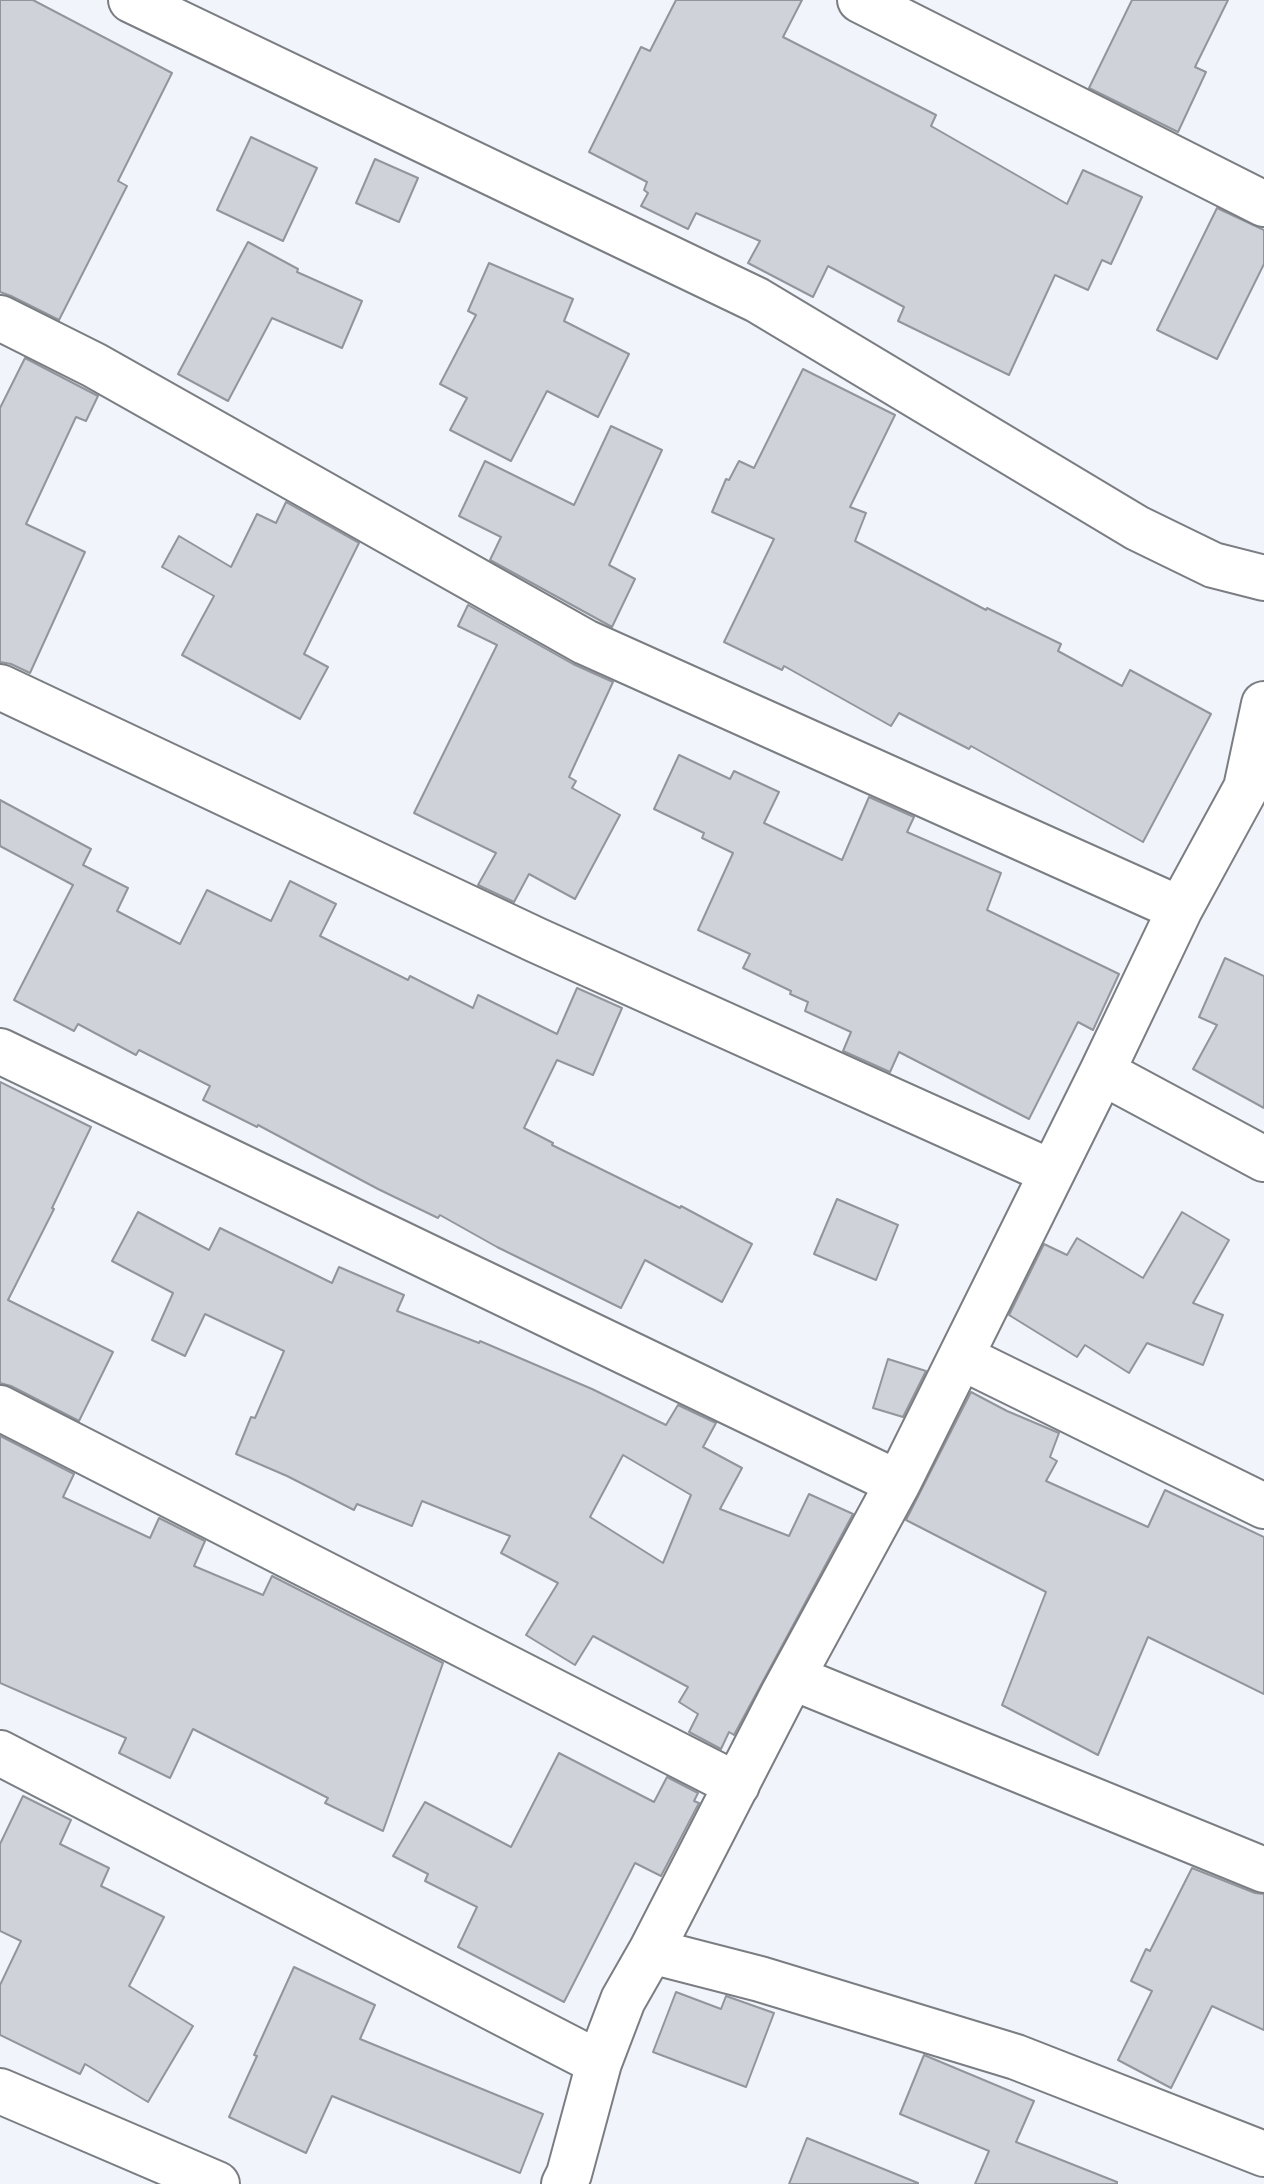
<!DOCTYPE html>
<style>
body{margin:0}
canvas{display:block;background:#f1f5fb}
</style>
<canvas width="1264" height="2184"></canvas>
<script>
const context = document.querySelector('canvas').getContext('2d');
context.lineJoin = 'round';
function fill(path, color) { context.fillStyle = color; context.fill(path, 'evenodd'); }
function trace(path, color, width, dash) { context.strokeStyle = color; context.lineWidth = width; context.lineCap = dash ? 'butt' : 'round'; context.setLineDash(dash || []); context.stroke(path); }
const building = new Path2D(`
 M 0,0 L 33,0 L 172,73 L 118,181 L 127,186 L 59,320 L 11,296 L 0,292 Z
 M 676,0 L 802,0 L 783,37 L 936,115 L 931,126 L 1067,204 L 1083,170 L 1142,197 L 1111,264 L 1102,260 L 1088,290 L 1055,275 L 1009,375 L 898,321 L 904,307 L 828,266 L 813,297 L 748,263 L 760,241 L 696,213 L 688,229 L 641,206 L 648,193 L 644,190 L 647,182 L 589,152 L 641,47 L 650,51 Z
 M 1132,0 L 1228,0 L 1195,67 L 1206,72 L 1178,132 L 1089,88 Z
 M 251,137 L 317,168 L 283,241 L 217,210 Z
 M 375,159 L 418,178 L 399,222 L 356,203 Z
 M 1217,208 L 1264,230 L 1264,264 L 1217,359 L 1157,330 Z
 M 248,242 L 298,269 L 297,272 L 362,301 L 342,348 L 272,318 L 228,401 L 178,374 Z
 M 489,263 L 573,299 L 564,321 L 629,354 L 598,417 L 547,391 L 511,461 L 450,430 L 467,398 L 440,384 L 476,315 L 468,311 Z
 M 25,358 L 98,396 L 86,421 L 76,417 L 26,524 L 85,552 L 30,673 L 11,664 L 0,662 L 0,408 Z
 M 803,369 L 895,415 L 850,507 L 866,513 L 855,541 L 986,610 L 987,608 L 1061,644 L 1058,651 L 1122,686 L 1130,670 L 1211,714 L 1143,842 L 971,746 L 969,749 L 899,713 L 891,726 L 784,666 L 782,670 L 724,642 L 774,539 L 712,512 L 726,479 L 729,480 L 739,461 L 754,468 Z
 M 611,426 L 662,450 L 609,565 L 635,579 L 612,627 L 490,560 L 501,537 L 459,516 L 485,461 L 574,505 Z
 M 286,502 L 359,543 L 304,654 L 328,667 L 300,719 L 182,655 L 214,596 L 162,567 L 179,536 L 231,567 L 257,514 L 276,523 Z
 M 468,605 L 573,664 L 613,682 L 569,777 L 576,781 L 572,788 L 620,815 L 575,899 L 529,874 L 514,902 L 478,885 L 496,853 L 414,813 L 497,645 L 458,626 Z
 M 679,755 L 730,779 L 734,771 L 779,792 L 764,823 L 842,860 L 869,797 L 914,817 L 907,832 L 1001,873 L 987,910 L 1119,974 L 1093,1030 L 1078,1022 L 1029,1119 L 899,1052 L 890,1072 L 843,1051 L 851,1032 L 805,1011 L 808,1002 L 790,994 L 791,991 L 743,968 L 750,954 L 698,930 L 733,853 L 702,838 L 704,833 L 654,809 Z
 M 0,800 L 91,849 L 83,865 L 128,888 L 117,911 L 180,944 L 207,890 L 271,921 L 290,881 L 336,904 L 320,936 L 408,980 L 410,976 L 473,1008 L 478,995 L 557,1034 L 577,988 L 622,1008 L 593,1075 L 557,1060 L 524,1128 L 553,1143 L 552,1145 L 680,1208 L 681,1206 L 752,1244 L 722,1302 L 645,1260 L 621,1308 L 497,1247 L 440,1215 L 438,1218 L 378,1189 L 258,1125 L 257,1127 L 203,1100 L 210,1086 L 139,1050 L 136,1055 L 78,1024 L 74,1031 L 14,1000 L 73,885 L 0,846 Z
 M 1225,958 L 1264,976 L 1264,1108 L 1193,1069 L 1217,1025 L 1199,1017 Z
 M 0,1082 L 91,1127 L 52,1208 L 54,1209 L 8,1300 L 113,1352 L 79,1421 L 11,1386 L 0,1383 Z
 M 837,1199 L 898,1225 L 876,1280 L 814,1254 Z
 M 138,1212 L 209,1250 L 220,1228 L 332,1283 L 339,1267 L 404,1295 L 397,1311 L 479,1343 L 480,1341 L 592,1389 L 666,1425 L 678,1405 L 716,1423 L 703,1447 L 742,1468 L 720,1509 L 789,1536 L 809,1494 L 853,1514 L 734,1735 L 729,1732 L 721,1749 L 689,1732 L 698,1714 L 679,1702 L 688,1687 L 593,1636 L 575,1665 L 526,1635 L 558,1583 L 501,1553 L 510,1536 L 422,1501 L 412,1526 L 357,1504 L 354,1510 L 287,1476 L 236,1454 L 251,1417 L 255,1418 L 284,1351 L 205,1314 L 185,1356 L 152,1340 L 173,1293 L 112,1261 ZM 623,1455 L 691,1495 L 663,1563 L 590,1517 Z
 M 1182,1212 L 1229,1240 L 1193,1303 L 1223,1315 L 1203,1365 L 1147,1343 L 1129,1373 L 1085,1345 L 1077,1357 L 1009,1315 L 1044,1244 L 1067,1255 L 1077,1238 L 1143,1278 Z
 M 888,1359 L 926,1371 L 903,1417 L 873,1408 Z
 M 971,1392 L 1007,1411 L 1059,1433 L 1050,1457 L 1057,1461 L 1046,1481 L 1148,1527 L 1165,1490 L 1264,1537 L 1264,1694 L 1148,1637 L 1098,1755 L 1002,1705 L 1046,1592 L 906,1520 Z
 M 0,1436 L 74,1474 L 63,1497 L 150,1538 L 159,1518 L 205,1541 L 194,1566 L 263,1595 L 272,1576 L 443,1663 L 383,1831 L 325,1803 L 328,1798 L 193,1729 L 170,1778 L 119,1753 L 126,1738 L 0,1683 Z
 M 559,1753 L 654,1802 L 667,1777 L 698,1793 L 694,1801 L 699,1803 L 661,1876 L 635,1863 L 564,2002 L 458,1947 L 477,1907 L 425,1881 L 428,1874 L 393,1856 L 425,1802 L 511,1847 Z
 M 23,1796 L 71,1820 L 60,1844 L 109,1868 L 101,1886 L 164,1917 L 129,1986 L 193,2026 L 148,2102 L 85,2064 L 80,2074 L 0,2035 L 0,1985 L 21,1941 L 0,1931 L 0,1844 Z
 M 1192,1868 L 1255,1893 L 1264,1894 L 1264,2030 L 1212,2006 L 1171,2088 L 1118,2060 L 1152,1991 L 1131,1981 L 1146,1949 L 1150,1951 Z
 M 294,1967 L 375,2005 L 360,2039 L 543,2114 L 520,2173 L 332,2096 L 306,2153 L 229,2117 L 257,2056 L 254,2055 Z
 M 676,1992 L 721,2009 L 726,1996 L 774,2013 L 746,2087 L 653,2052 Z
 M 924,2055 L 1034,2101 L 1016,2142 L 1117,2182 L 1117,2184 L 975,2184 L 989,2151 L 900,2114 Z
 M 807,2138 L 918,2183 L 918,2184 L 789,2184 Z`);
const minor = new Path2D(`
 M 131,0 L 757,300 L 1137,528 L 1213,565 L 1264,578
 M 860,0 L 1264,204
 M 0,318 L 94,365 L 585,642 L 1180,909
 M 0,687 L 536,940 L 1051,1172
 M 0,1051 L 898,1483
 M 1102,1072 L 1264,1159
 M 961,1357 L 1264,1506
 M 0,1408 L 737,1785
 M 794,1678 L 1264,1870
 M 0,1753 L 599,2063
 M 651,1951 L 760,1979 L 1016,2057 L 1264,2154
 M 0,2091 L 217,2184
 M 564,2184 L 569,2174 L 599,2063 L 623,2000 L 651,1951 L 782,1696 L 898,1483 L 1102,1072 L 1180,909 L 1246,788 L 1264,704`);
fill(building, '#cfd3d9');
trace(building, '#92959b', 2);
trace(minor, '#7a7e83', 48);
trace(minor, '#fff', 44);
</script>
